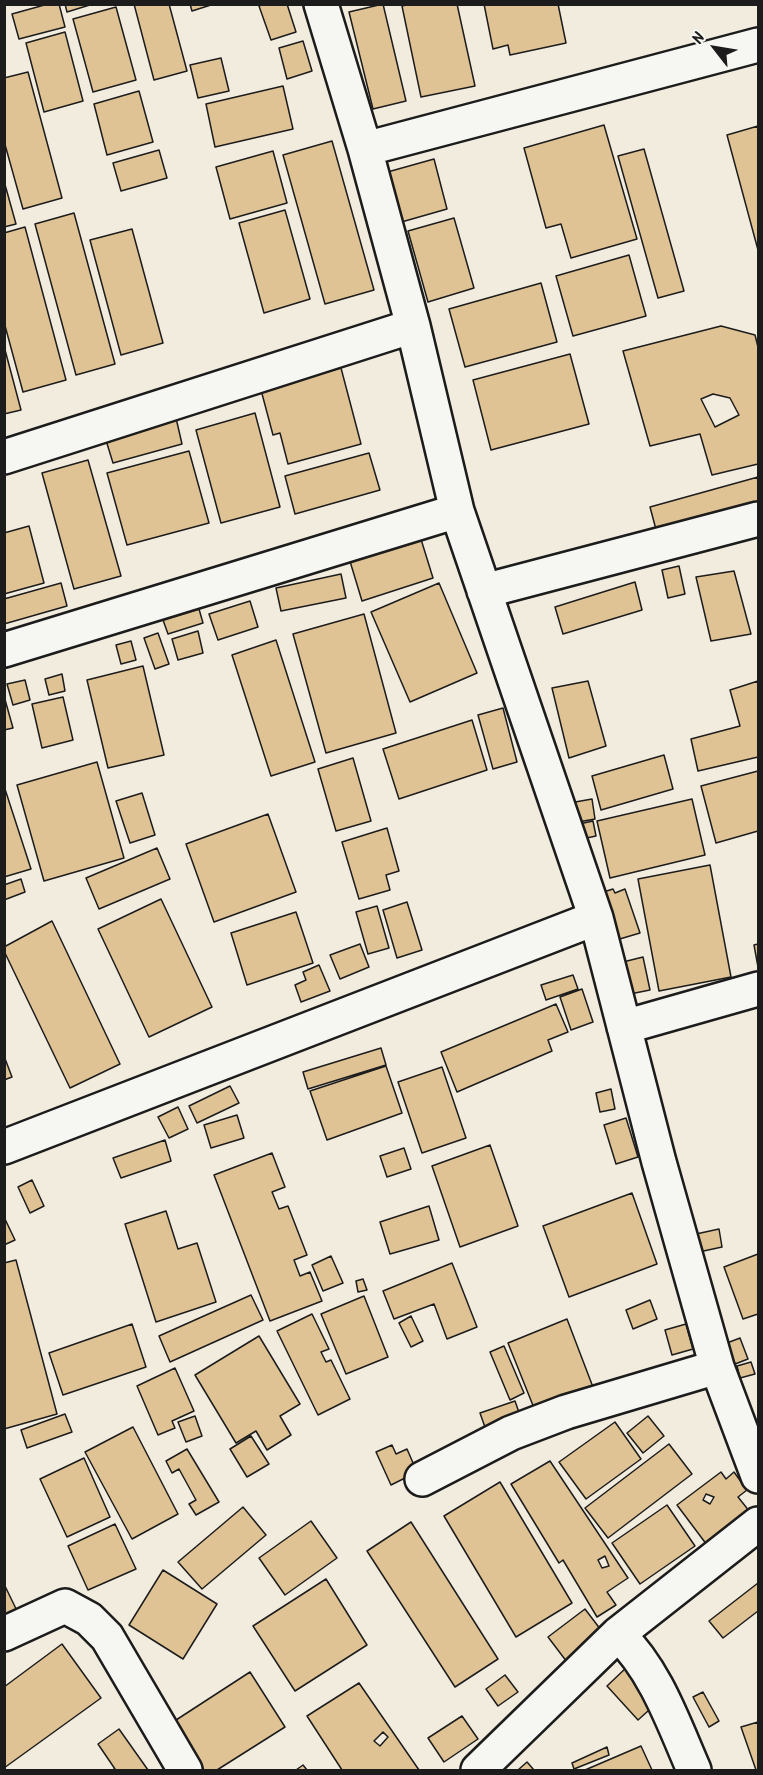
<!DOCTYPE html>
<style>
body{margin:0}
#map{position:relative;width:763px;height:1775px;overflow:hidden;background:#f2ecdf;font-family:Kalam,sans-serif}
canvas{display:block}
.frame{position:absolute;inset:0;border:6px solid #1c1c1c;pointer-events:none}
.north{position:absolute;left:685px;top:18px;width:60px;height:60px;-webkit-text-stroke:4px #f6f6f2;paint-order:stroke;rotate:301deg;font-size:16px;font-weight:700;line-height:24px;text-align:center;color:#1c1c1c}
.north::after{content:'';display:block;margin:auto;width:21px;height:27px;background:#1c1c1c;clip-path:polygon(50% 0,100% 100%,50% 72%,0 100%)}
</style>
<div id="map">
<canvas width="763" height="1775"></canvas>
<div class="frame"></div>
<div class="north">N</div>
</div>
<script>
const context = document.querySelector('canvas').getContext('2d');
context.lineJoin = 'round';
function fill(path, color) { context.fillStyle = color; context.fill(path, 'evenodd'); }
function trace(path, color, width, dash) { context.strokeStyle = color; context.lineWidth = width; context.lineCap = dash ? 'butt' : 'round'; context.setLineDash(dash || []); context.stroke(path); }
const building = new Path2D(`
 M 48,4 L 59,4 L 65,27 L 19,39 L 12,14 Z
 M 65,4 L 93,4 L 67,12 Z
 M 134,4 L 169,4 L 187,71 L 154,80 Z
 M 190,4 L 214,4 L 192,11 Z
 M 263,4 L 287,4 L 296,32 L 271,40 L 259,6 Z
 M 383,4 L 406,101 L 373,109 L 349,12 Z
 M 410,4 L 457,4 L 475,86 L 421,97 L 402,6 Z
 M 484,4 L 558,4 L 566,43 L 510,55 L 508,45 L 493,49 Z
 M 116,7 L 136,80 L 93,92 L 73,19 Z
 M 65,32 L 83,101 L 44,112 L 26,43 Z
 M 303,41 L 312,71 L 287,79 L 279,48 Z
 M 221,58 L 229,91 L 198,98 L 190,65 Z
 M 28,72 L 62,198 L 23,209 L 4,141 L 4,78 Z
 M 283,86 L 293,129 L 215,147 L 206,104 Z
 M 139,91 L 153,142 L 107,155 L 94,104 Z
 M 604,125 L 637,239 L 571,258 L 561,224 L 546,228 L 524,148 Z
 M 758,126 L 758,250 L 727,135 Z
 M 332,141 L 374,290 L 325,304 L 283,155 Z
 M 644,149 L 684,291 L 658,298 L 618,156 Z
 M 159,150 L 167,178 L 121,191 L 113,163 Z
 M 273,151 L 287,203 L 230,219 L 216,167 Z
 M 434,159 L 447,209 L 398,223 L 384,173 Z
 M 4,181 L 16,224 L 4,227 Z
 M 285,210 L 310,299 L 264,313 L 239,223 Z
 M 74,213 L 115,364 L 76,375 L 35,224 Z
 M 454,218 L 474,288 L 428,302 L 408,231 Z
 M 25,227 L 66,380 L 23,392 L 4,322 L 4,233 Z
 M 132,229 L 163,343 L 121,355 L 90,240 Z
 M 629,255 L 646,316 L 573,336 L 556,276 Z
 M 541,283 L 557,342 L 465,367 L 449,309 Z
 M 721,326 L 755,335 L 758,347 L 758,464 L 712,475 L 700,434 L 650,446 L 623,351 ZM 713,394 L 730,398 L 739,415 L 715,427 L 701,399 Z
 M 4,346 L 21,410 L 4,414 Z
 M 570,354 L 589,424 L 491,450 L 473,380 Z
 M 341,368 L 361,444 L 288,464 L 280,433 L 273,435 L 261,390 Z
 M 255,413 L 280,507 L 221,523 L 196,430 Z
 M 176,418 L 182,444 L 113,463 L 105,437 Z
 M 189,451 L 209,523 L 127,545 L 107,473 Z
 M 369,453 L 380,490 L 295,514 L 285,476 Z
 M 88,460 L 121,576 L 74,589 L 42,473 Z
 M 758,477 L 758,510 L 658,537 L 650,507 Z
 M 29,526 L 44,583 L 4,594 L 4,533 Z
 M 420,536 L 433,578 L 362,601 L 349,558 Z
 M 679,566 L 685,594 L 668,598 L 662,570 Z
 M 734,571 L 751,634 L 711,641 L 696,577 Z
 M 341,574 L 346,598 L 281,611 L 276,588 Z
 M 635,582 L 642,610 L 563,634 L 555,607 Z
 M 61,583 L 67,606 L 4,624 L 4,599 Z
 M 439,583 L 477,673 L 410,702 L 371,612 Z
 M 250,601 L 258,627 L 218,640 L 209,614 Z
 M 199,609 L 203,623 L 168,634 L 163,620 Z
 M 364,614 L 396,733 L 326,753 L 293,634 Z
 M 198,631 L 203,653 L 178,660 L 172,639 Z
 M 158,633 L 169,664 L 155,669 L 144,638 Z
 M 276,640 L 315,762 L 271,776 L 232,655 Z
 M 131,641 L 136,660 L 121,664 L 116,645 Z
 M 143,666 L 164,755 L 108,768 L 87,680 Z
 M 62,674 L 65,691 L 49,695 L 45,679 Z
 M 25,680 L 30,700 L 13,705 L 7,684 Z
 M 588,681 L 606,746 L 569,758 L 552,688 Z
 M 758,681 L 758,757 L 698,771 L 691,739 L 740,726 L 730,690 Z
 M 4,696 L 13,728 L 4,730 Z
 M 63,697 L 73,740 L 42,748 L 32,704 Z
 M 503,708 L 517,762 L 493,769 L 478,715 Z
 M 472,720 L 487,770 L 399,799 L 383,749 Z
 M 664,755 L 673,789 L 601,810 L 592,776 Z
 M 353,758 L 371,821 L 336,831 L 318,769 Z
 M 97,762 L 124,858 L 44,881 L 17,785 Z
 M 758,771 L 758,831 L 716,843 L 701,786 Z
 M 4,786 L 31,869 L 4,877 Z
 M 142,793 L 155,835 L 130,843 L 116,801 Z
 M 592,799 L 595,819 L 567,824 L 564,804 Z
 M 692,799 L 705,855 L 610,878 L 597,821 Z
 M 268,814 L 296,892 L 214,922 L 186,844 Z
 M 593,821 L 596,836 L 582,839 L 579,824 Z
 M 387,828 L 399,871 L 386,875 L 390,890 L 359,899 L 342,842 Z
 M 157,848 L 170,879 L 99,909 L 86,878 Z
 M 710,865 L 731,977 L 659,991 L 638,879 Z
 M 21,879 L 25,892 L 4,900 L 4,885 Z
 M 613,889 L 615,893 L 625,889 L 640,933 L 613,941 L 597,894 Z
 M 161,899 L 212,1007 L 149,1037 L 98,929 Z
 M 407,902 L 422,950 L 397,958 L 383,910 Z
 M 377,906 L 389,948 L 368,954 L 356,912 Z
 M 296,912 L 313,963 L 247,985 L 231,933 Z
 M 52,921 L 120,1064 L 70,1088 L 4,951 L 4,947 Z
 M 360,944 L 369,967 L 340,979 L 330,955 Z
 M 758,944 L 758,967 L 754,945 Z
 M 643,957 L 650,990 L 630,994 L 623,962 Z
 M 319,965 L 330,991 L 301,1002 L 295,985 L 306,980 L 303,972 Z
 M 573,975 L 578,989 L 546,1000 L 541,985 Z
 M 582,989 L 593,1022 L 571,1030 L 560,997 Z
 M 556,1004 L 568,1032 L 548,1040 L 552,1051 L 457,1092 L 441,1052 Z
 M 381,1048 L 386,1065 L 308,1089 L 303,1072 Z
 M 4,1056 L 12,1077 L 4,1080 Z
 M 386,1066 L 402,1113 L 327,1140 L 310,1091 Z
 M 442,1067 L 466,1138 L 422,1153 L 398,1082 Z
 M 230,1086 L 239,1103 L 197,1123 L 189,1106 Z
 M 611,1089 L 615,1109 L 600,1112 L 596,1093 Z
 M 178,1107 L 188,1129 L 169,1138 L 158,1117 Z
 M 237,1115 L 244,1138 L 211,1148 L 204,1125 Z
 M 626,1118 L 638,1157 L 616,1164 L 604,1125 Z
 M 165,1140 L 171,1161 L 121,1178 L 113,1158 Z
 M 490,1145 L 518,1226 L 460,1247 L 432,1166 Z
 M 404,1148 L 411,1169 L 387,1177 L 380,1156 Z
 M 272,1153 L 285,1187 L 272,1192 L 279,1209 L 288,1206 L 307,1255 L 294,1260 L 300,1276 L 310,1272 L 322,1301 L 270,1321 L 214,1175 Z
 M 32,1180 L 44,1206 L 30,1213 L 18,1187 Z
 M 632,1193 L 657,1264 L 569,1297 L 543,1226 Z
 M 429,1206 L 439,1240 L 390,1254 L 380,1222 Z
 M 166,1211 L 178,1249 L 197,1243 L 216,1302 L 156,1322 L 125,1224 Z
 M 4,1217 L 15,1240 L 4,1245 Z
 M 719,1229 L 722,1247 L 699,1252 L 696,1234 Z
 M 758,1254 L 758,1314 L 743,1319 L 724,1267 Z
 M 331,1256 L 343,1283 L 323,1291 L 312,1265 Z
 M 16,1260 L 57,1414 L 4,1429 L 4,1263 Z
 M 452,1263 L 477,1327 L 447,1339 L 434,1304 L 394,1319 L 383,1291 Z
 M 363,1279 L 367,1290 L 358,1292 L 356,1281 Z
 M 251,1295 L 263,1320 L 170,1362 L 159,1336 Z
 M 364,1296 L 388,1357 L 346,1374 L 321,1314 Z
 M 650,1300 L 657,1319 L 633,1329 L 626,1310 Z
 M 312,1314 L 329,1349 L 321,1352 L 326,1362 L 331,1360 L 350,1399 L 318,1415 L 277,1331 Z
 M 411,1316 L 423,1341 L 411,1347 L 399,1323 Z
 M 567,1319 L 596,1395 L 538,1418 L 508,1343 Z
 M 132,1324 L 146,1367 L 63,1395 L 49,1353 Z
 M 686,1324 L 693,1349 L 672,1355 L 665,1330 Z
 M 259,1336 L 300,1404 L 280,1416 L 291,1435 L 267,1450 L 256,1431 L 236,1443 L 195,1375 Z
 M 740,1338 L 748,1359 L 735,1364 L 727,1343 Z
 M 504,1346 L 524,1393 L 510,1400 L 490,1352 Z
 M 751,1362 L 755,1374 L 740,1378 L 737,1366 Z
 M 175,1368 L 194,1411 L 172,1421 L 175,1428 L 158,1435 L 137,1386 Z
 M 515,1401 L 522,1421 L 487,1433 L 480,1413 Z
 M 65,1414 L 72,1432 L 27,1448 L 21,1430 Z
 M 195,1416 L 202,1436 L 186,1442 L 178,1422 Z
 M 648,1416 L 664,1436 L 643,1453 L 627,1433 Z
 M 615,1422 L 641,1459 L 586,1499 L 559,1462 Z
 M 133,1427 L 178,1514 L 132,1539 L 85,1452 Z
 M 251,1436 L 269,1464 L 247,1477 L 230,1449 Z
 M 669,1444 L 692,1474 L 608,1538 L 585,1508 Z
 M 392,1445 L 396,1454 L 407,1449 L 417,1472 L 391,1485 L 376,1452 Z
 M 187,1449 L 219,1502 L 196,1515 L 189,1504 L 196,1500 L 179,1469 L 172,1473 L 166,1461 Z
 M 84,1458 L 110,1517 L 67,1537 L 40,1479 Z
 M 550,1461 L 628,1578 L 607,1592 L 616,1605 L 597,1617 L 563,1560 L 559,1563 L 511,1484 ZM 605,1556 L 609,1566 L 602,1568 L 598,1560 Z
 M 721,1472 L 726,1479 L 734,1472 L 747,1490 L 738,1497 L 750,1512 L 707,1545 L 677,1505 ZM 706,1494 L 714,1497 L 710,1504 L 703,1500 Z
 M 500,1482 L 572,1603 L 516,1637 L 444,1516 Z
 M 667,1505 L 695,1546 L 640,1584 L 612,1543 Z
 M 243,1507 L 266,1535 L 202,1589 L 178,1562 Z
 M 311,1521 L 337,1558 L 285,1595 L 259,1558 Z
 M 411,1522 L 498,1659 L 455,1687 L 367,1551 Z
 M 115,1524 L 136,1569 L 88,1590 L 68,1546 Z
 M 163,1570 L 217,1604 L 183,1659 L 129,1625 Z
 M 326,1579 L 367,1645 L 295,1691 L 253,1626 Z
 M 758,1583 L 758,1611 L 723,1638 L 709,1621 Z
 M 4,1584 L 20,1617 L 4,1624 Z
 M 585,1609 L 604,1634 L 567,1662 L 548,1637 Z
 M 62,1644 L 101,1698 L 4,1768 L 4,1687 Z
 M 627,1667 L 658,1702 L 638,1720 L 607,1686 Z
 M 250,1672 L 285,1727 L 217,1770 L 204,1770 L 173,1722 Z
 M 505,1675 L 518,1692 L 498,1706 L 486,1689 Z
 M 359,1683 L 419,1770 L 342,1770 L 307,1716 ZM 383,1732 L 388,1737 L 380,1746 L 374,1741 Z
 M 703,1692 L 719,1721 L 709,1727 L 693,1697 Z
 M 462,1716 L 478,1739 L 444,1762 L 428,1738 Z
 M 758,1722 L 758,1770 L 756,1770 L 741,1727 Z
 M 119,1729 L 148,1770 L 112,1770 L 115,1769 L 98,1744 Z
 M 641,1746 L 652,1770 L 585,1770 Z
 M 607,1747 L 609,1755 L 574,1769 L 572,1763 Z
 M 527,1762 L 534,1770 L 518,1770 Z
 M 303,1765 L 307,1770 L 296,1770 Z`);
const minor = new Path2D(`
 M 321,4 L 365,149 L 413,326 L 457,511 L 596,918 L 659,1162 L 717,1367 L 758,1476
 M 365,149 L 758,45
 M 4,457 L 413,326
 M 484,591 L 758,519
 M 4,650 L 457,511
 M 624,1027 L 758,989
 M 4,1147 L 596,918
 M 422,1479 L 511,1433 L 566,1412 L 717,1367
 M 4,1634 L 65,1606 L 89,1619 L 107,1637 L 185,1770
 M 618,1634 C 656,1671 673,1722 694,1770
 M 478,1770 L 618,1634 L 758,1524`);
fill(building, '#e0c394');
trace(building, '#1c1c1c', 1.5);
trace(minor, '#1c1c1c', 38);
trace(minor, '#f6f6f2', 33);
</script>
